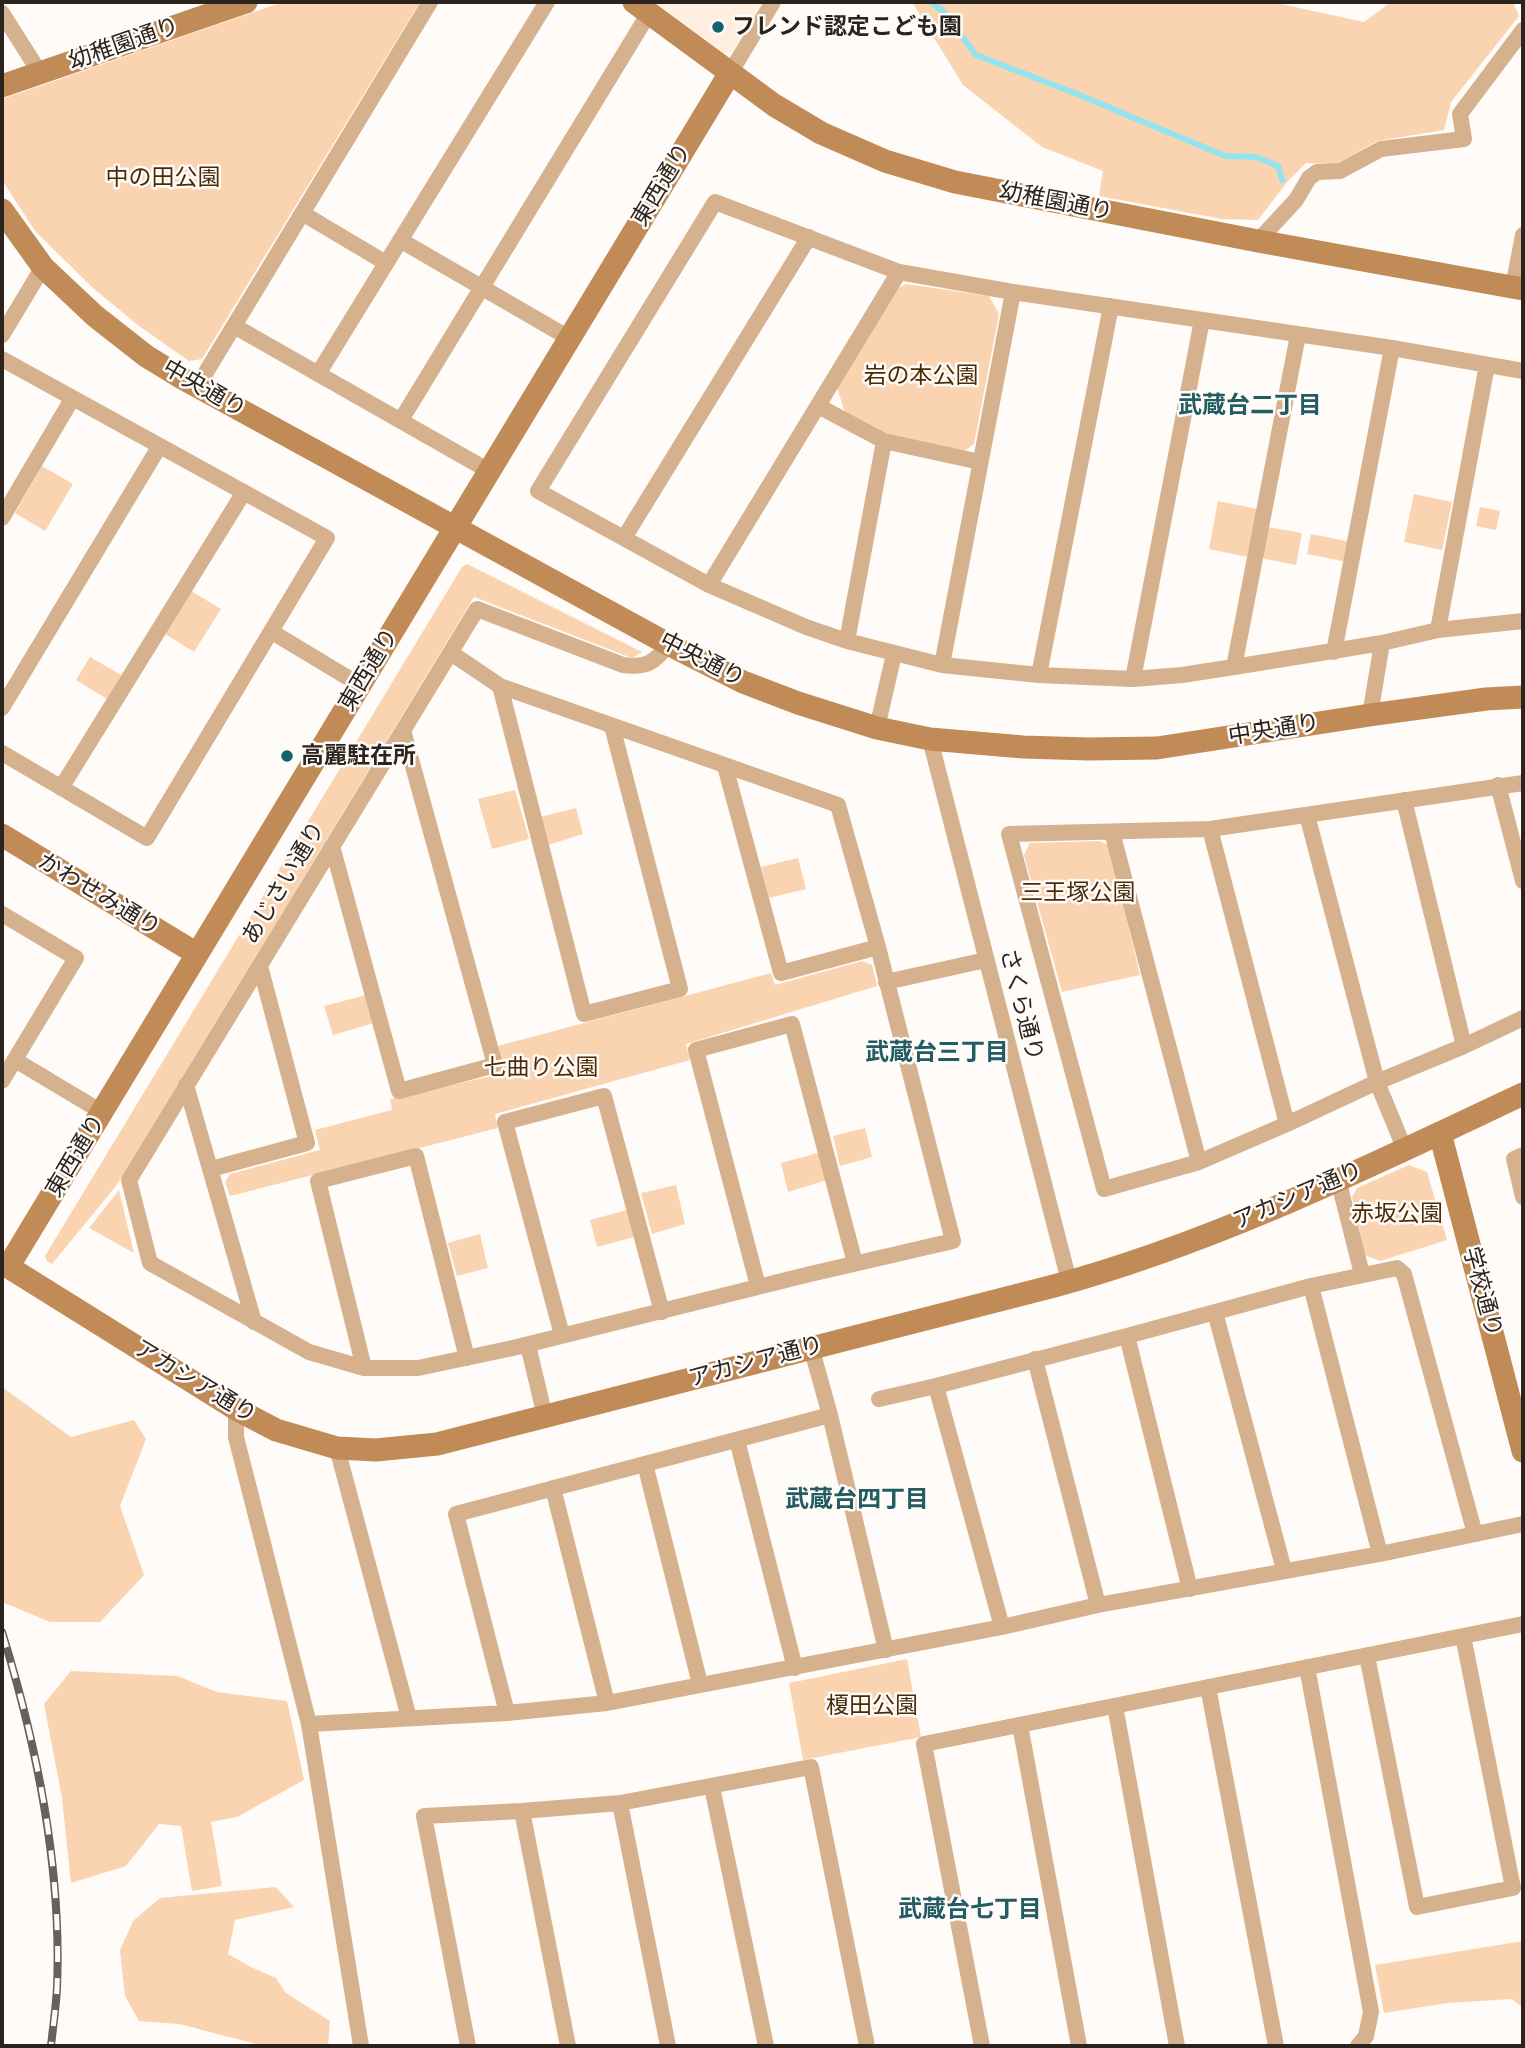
<!DOCTYPE html>
<meta charset="utf-8">
<style>
body{margin:0}
#map{position:relative;width:1525px;height:2048px;overflow:hidden;background:#fffbf8;font-family:Karla,sans-serif}
canvas{display:block}
.frame{position:absolute;inset:0;border:4px solid #2b241e;pointer-events:none}
</style>
<div id="map">
<canvas width="1525" height="2048"></canvas>
<div class="frame"></div>
</div>
<script>
const context = document.querySelector('canvas').getContext('2d');
context.lineJoin = 'round';
function fill(path, color) { context.fillStyle = color; context.fill(path, 'evenodd'); }
function trace(path, color, width, dash) { context.strokeStyle = color; context.lineWidth = width; context.lineCap = dash ? 'butt' : 'round'; context.setLineDash(dash || []); context.stroke(path); }
function drawText(font, color, halo, rows, align = 'center') {
  context.font = font + ' Karla,"Noto Sans JP",sans-serif'; context.lineWidth = 5; context.setLineDash([]); context.textBaseline = 'middle'; context.strokeStyle = halo; context.fillStyle = color; for (const [text, x, y, turn = 0] of rows) {
    context.save(); context.translate(x, y); context.rotate((+turn || 0) * Math.PI / 180); context.textAlign = isNaN(turn) ? turn : align; if (halo) context.strokeText(text, 0, 0); context.fillText(text, 0, 0); context.restore();
  }
}
const built = new Path2D(`
 M 655,2 L 765,2 L 732,52 L 723,53 Z`);
const green = new Path2D(`
 M 283,2 L 420,2 L 202,359 L 189,361 L 139,326 L 94,289 L 35,231 L 2,180 L 2,99 Z
 M 912,2 L 1272,2 L 1364,22 L 1391,2 L 1513,2 L 1519,16 L 1451,102 L 1444,130 L 1377,141 L 1336,164 L 1306,163 L 1288,181 L 1258,220 L 1222,219 L 1099,196 L 1103,171 L 1042,147 L 963,85 Z
 M 906,284 L 989,296 L 999,314 L 974,444 L 963,452 L 893,437 L 845,412 L 837,388 L 896,289 Z
 M 42,466 L 73,484 L 45,531 L 15,513 Z
 M 1414,494 L 1452,502 L 1442,550 L 1404,542 Z
 M 1218,501 L 1257,509 L 1247,557 L 1209,549 Z
 M 1480,507 L 1500,511 L 1496,530 L 1476,526 Z
 M 1267,527 L 1302,533 L 1296,565 L 1261,558 Z
 M 1311,534 L 1351,542 L 1347,562 L 1307,554 Z
 M 467,564 L 642,652 L 632,658 L 474,597 L 116,1186 L 52,1264 L 47,1261 L 45,1256 L 462,567 Z
 M 191,591 L 221,609 L 194,652 L 165,634 Z
 M 90,657 L 121,675 L 107,699 L 76,680 Z
 M 515,790 L 529,839 L 492,849 L 478,799 Z
 M 576,808 L 583,834 L 548,845 L 540,817 Z
 M 1099,841 L 1109,845 L 1140,975 L 1062,992 L 1024,855 L 1030,843 Z
 M 798,858 L 806,889 L 769,898 L 761,867 Z
 M 862,961 L 872,965 L 877,986 L 686,1044 L 690,1060 L 495,1114 L 498,1128 L 230,1196 L 225,1182 L 230,1174 L 320,1150 L 315,1130 L 392,1110 L 390,1099 L 505,1073 L 498,1046 L 771,973 L 775,985 Z
 M 366,995 L 374,1023 L 333,1035 L 324,1006 Z
 M 865,1128 L 872,1157 L 840,1166 L 833,1136 Z
 M 821,1152 L 827,1180 L 788,1192 L 781,1163 Z
 M 1409,1165 L 1427,1172 L 1447,1240 L 1380,1261 L 1365,1255 L 1352,1197 L 1357,1188 Z
 M 676,1185 L 685,1224 L 652,1234 L 641,1193 Z
 M 119,1190 L 134,1253 L 89,1228 Z
 M 627,1210 L 634,1237 L 597,1247 L 590,1220 Z
 M 480,1234 L 488,1268 L 457,1276 L 448,1243 Z
 M 2,1387 L 71,1437 L 134,1420 L 146,1439 L 120,1506 L 144,1575 L 100,1622 L 50,1622 L 2,1602 Z
 M 907,1659 L 921,1737 L 803,1760 L 789,1683 Z
 M 71,1671 L 177,1676 L 217,1692 L 287,1701 L 304,1780 L 237,1817 L 211,1822 L 222,1886 L 192,1891 L 181,1826 L 159,1824 L 126,1866 L 71,1883 L 62,1798 L 44,1704 Z
 M 276,1887 L 294,1907 L 235,1920 L 228,1954 L 251,1967 L 276,1978 L 286,1993 L 330,2021 L 328,2046 L 264,2046 L 179,2024 L 139,2021 L 125,1996 L 120,1950 L 133,1921 L 160,1898 Z
 M 1523,1941 L 1523,2008 L 1512,1999 L 1447,2003 L 1384,2013 L 1375,1965 Z`);
const stream = new Path2D(`
 M 931,2 L 944,12 L 976,55 L 1077,94 L 1225,156 L 1256,157 L 1278,166 L 1282,180`);
const street = new Path2D(`
 M 2,13 L 40,73
 M 730,73 L 773,2
 M 302,213 L 386,263
 M 400,240 L 569,338
 M 1258,241 L 1296,200 L 1309,178 L 1317,172 L 1340,171 L 1381,149 L 1464,139 L 1460,114 L 1523,30
 M 1513,287 L 1523,235
 M 234,326 L 489,471
 M 2,335 L 43,267
 M 2,359 L 327,538 L 147,838 L 2,753
 M 1523,371 L 1392,348 L 1013,292 L 899,272 L 715,202 L 538,491 L 709,585 L 806,627 L 847,641 L 942,665 L 1039,675 L 1133,679 L 1182,675 L 1234,667 L 1382,643 L 1438,630 L 1523,621
 M 318,374 L 547,2
 M 197,387 L 430,2
 M 818,406 L 884,441 L 980,462
 M 401,420 L 649,13
 M 2,518 L 72,399
 M 624,538 L 809,237
 M 709,585 L 899,272
 M 1438,630 L 1487,365
 M 272,632 L 360,685
 M 847,641 L 884,441
 M 1334,652 L 1392,348
 M 451,653 L 500,686 L 838,805 L 878,947 L 953,1241 L 806,1275 L 513,1348 L 418,1368 L 364,1368 L 309,1352 L 150,1263 L 129,1180 L 477,609 L 623,665 C 646,668 655,663 668,644
 M 942,665 L 1013,292
 M 1234,667 L 1298,335
 M 1039,675 L 1111,306
 M 1133,679 L 1202,320
 M 500,686 L 584,1014 L 680,989 L 612,726
 M 2,708 L 159,447
 M 1370,715 L 1382,643
 M 877,728 L 894,654
 M 930,739 L 1069,1281
 M 725,766 L 781,973 L 878,947
 M 1523,783 L 1210,829 L 1009,834 L 1104,1189 L 1199,1162 L 1287,1124 L 1377,1082 L 1464,1046 L 1523,1018
 M 1498,785 L 1523,881
 M 61,788 L 244,492
 M 1404,800 L 1464,1046
 M 1307,815 L 1377,1082 L 1405,1150
 M 1210,829 L 1287,1124
 M 1112,832 L 1199,1162
 M 332,846 L 399,1091 L 495,1065 L 403,730
 M 2,914 L 76,958 L 2,1081
 M 886,982 L 986,960
 M 15,1060 L 102,1112
 M 186,1085 L 254,1322
 M 1523,1155 L 1514,1159 L 1523,1197
 M 211,1169 L 307,1143 L 260,966
 M 1338,1179 L 1362,1274
 M 758,1286 L 696,1050 L 792,1024 L 855,1263
 M 1311,1286 L 1380,1554
 M 1215,1312 L 1284,1570
 M 562,1335 L 505,1122 L 604,1096 L 662,1312
 M 1127,1336 L 1190,1589
 M 528,1345 L 545,1417
 M 811,1347 L 830,1415 L 886,1650
 M 1035,1359 L 1098,1605
 M 364,1368 L 318,1181 L 416,1156 L 467,1358
 M 936,1386 L 1002,1627
 M 879,1399 L 936,1386 L 1127,1336 L 1311,1286 L 1397,1268 L 1404,1274 L 1475,1534
 M 236,1409 L 236,1437 L 309,1724 L 361,2046
 M 737,1440 L 795,1668
 M 337,1448 L 409,1718
 M 645,1464 L 700,1684
 M 553,1488 L 607,1703
 M 1367,1656 L 1417,1907 L 1513,1888 L 1463,1636
 M 1307,1667 L 1371,2012 L 1366,2036 L 1358,2046
 M 1208,1687 L 1276,2046
 M 1115,1706 L 1177,2046
 M 507,1713 L 456,1514 L 830,1415
 M 309,1724 L 507,1713 L 607,1703 L 1002,1627 L 1098,1605 L 1380,1554 L 1523,1524
 M 1020,1725 L 1079,2046
 M 712,1787 L 766,2046
 M 620,1803 L 668,2046
 M 522,1811 L 568,2046
 M 468,2046 L 424,1816 L 522,1811 L 620,1803 L 811,1767 L 867,2046
 M 982,2046 L 924,1744 L 1523,1624`);
const secondary = new Path2D(`
 M 634,2 L 774,105 L 821,133 L 885,161 L 955,182 L 1258,241 L 1523,289
 M 2,86 L 246,2
 M 2,210 L 43,267 L 95,316 L 146,356 L 182,378 L 668,644 L 743,682 L 798,703 L 877,728 L 930,739 L 1023,747 L 1089,749 L 1157,748 L 1370,715 L 1486,699 L 1523,697
 M 2,835 L 197,954
 M 1440,1133 L 1523,1451
 M 2,1263 L 236,1409 L 276,1430 L 337,1448 L 376,1450 L 437,1444 L 1054,1286 C 1216,1242 1372,1165 1523,1094
 M 8,1267 L 730,73`);
const rail = new Path2D(`
 M 2,1632 C 37,1746 62,1867 57,1988 C 56,2007 53,2027 51,2046`);
const markers = [
 [718,27,7,"#15636c"],
 [287,756,7,"#15636c"]
];
const poiNames = [
 ["フレンド認定こども園",732,27],
 ["高麗駐在所",301,756]
];
const streetNames = [
 ["幼稚園通り",124,44,-19],
 ["東西通り",662,185,-59],
 ["幼稚園通り",1056,202,11],
 ["中央通り",204,389,30],
 ["中央通り",702,660,27],
 ["東西通り",369,670,-59],
 ["中央通り",1274,730,-9],
 ["あじさい通り",284,883,-59],
 ["かわせみ通り",99,895,31],
 ["さくら通り",1021,1005,76],
 ["東西通り",76,1156,-59],
 ["アカシア通り",1298,1196,-23],
 ["学校通り",1482,1292,75],
 ["アカシア通り",756,1362,-15],
 ["アカシア通り",195,1382,31]
];
const parkNames = [
 ["中の田公園",163,178],
 ["岩の本公園",921,376],
 ["三王塚公園",1078,893],
 ["七曲り公園",541,1068],
 ["赤坂公園",1397,1214],
 ["榎田公園",872,1706]
];
const neighbourhoodNames = [
 ["武蔵台二丁目",1250,406],
 ["武蔵台三丁目",937,1053],
 ["武蔵台四丁目",857,1500],
 ["武蔵台七丁目",970,1910]
];
fill(built, '#feefe1');
fill(green, '#fad4b0');
trace(stream, '#93e4ef', 6);
trace(street, '#d5b18e', 16);
trace(secondary, '#c08b56', 23);
trace(rail, '#67605b', 8);
trace(rail, '#fffbf8', 5, [16]);
for (const [x, y, r, color] of markers) { const dot = new Path2D(); dot.arc(x, y, r, 0, 2 * Math.PI); context.fillStyle = color; context.fill(dot); trace(dot, '#fffbf8', 2.5); }
drawText('bold 23px', '#2b241e', '#fffbf8', poiNames, 'left');
drawText('23px', '#2b241e', '#fffbf8', streetNames);
drawText('23px', '#492b06', '#fffbf8', parkNames);
drawText('bold 24px', '#235c63', '#fffbf8', neighbourhoodNames);
</script>
